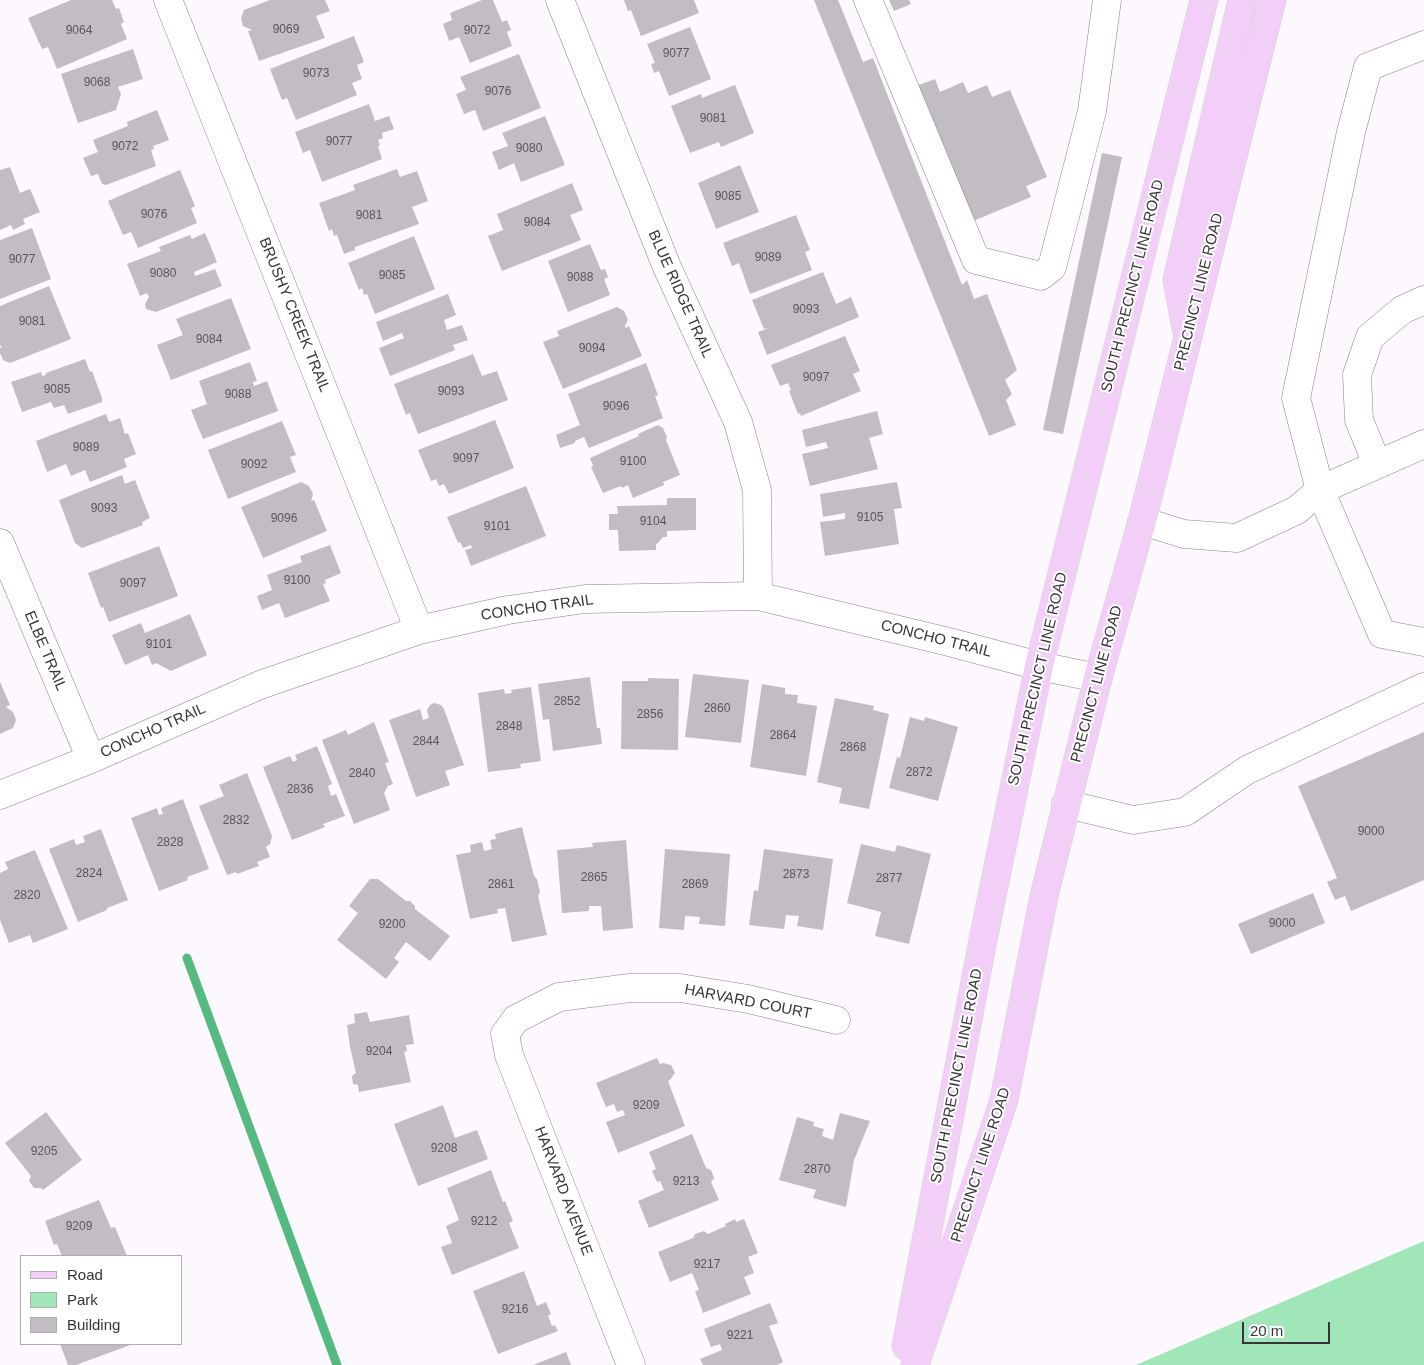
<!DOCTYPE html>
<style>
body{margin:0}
#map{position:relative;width:1424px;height:1365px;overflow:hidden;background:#fdf7fe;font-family:Arial,sans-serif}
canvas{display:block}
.legend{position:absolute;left:20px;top:1255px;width:162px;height:90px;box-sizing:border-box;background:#fff;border:1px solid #afaeaf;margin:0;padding:6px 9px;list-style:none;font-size:15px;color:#373437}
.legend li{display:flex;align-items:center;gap:10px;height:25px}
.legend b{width:25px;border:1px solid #afaeaf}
.scale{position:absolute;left:1242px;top:1322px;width:88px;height:22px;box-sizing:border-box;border:2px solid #373437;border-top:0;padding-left:6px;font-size:15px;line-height:18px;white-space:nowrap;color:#373437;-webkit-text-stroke:4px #fff;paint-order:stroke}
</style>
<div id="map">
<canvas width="1424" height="1365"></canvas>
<ul class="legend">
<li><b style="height:6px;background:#f2cff7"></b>Road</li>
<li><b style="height:14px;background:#a0e6b8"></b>Park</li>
<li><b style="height:14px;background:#c2bcc3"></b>Building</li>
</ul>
<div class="scale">20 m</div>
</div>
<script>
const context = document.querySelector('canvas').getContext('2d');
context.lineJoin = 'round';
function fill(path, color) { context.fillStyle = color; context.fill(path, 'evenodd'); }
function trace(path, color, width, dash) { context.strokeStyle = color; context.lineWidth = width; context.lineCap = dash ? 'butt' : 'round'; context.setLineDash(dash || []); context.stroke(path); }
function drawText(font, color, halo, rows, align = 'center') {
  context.font = font + ' Arial,sans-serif'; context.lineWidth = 4; context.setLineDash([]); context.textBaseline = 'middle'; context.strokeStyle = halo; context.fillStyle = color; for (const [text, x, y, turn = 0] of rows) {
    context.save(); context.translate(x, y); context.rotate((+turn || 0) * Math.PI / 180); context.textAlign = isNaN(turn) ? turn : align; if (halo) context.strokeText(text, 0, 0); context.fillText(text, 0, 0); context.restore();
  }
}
const green = new Path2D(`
 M 1424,1241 L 1424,1365 L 1136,1365 Z`);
const stream = new Path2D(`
 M 187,958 L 337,1365`);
const building = new Path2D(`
 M 71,0 L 112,0 L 116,9 L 119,8 L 124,22 L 121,24 L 127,39 L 57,69 L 48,47 L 42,49 L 28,18 Z
 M 270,0 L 325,0 L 330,11 L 316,16 L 325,38 L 259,61 L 248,31 L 252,30 L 243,26 L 241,18 L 244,10 Z
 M 482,0 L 493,0 L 502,22 L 507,20 L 511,30 L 507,32 L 512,46 L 470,63 L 459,37 L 449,41 L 443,24 L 452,20 L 450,13 Z
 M 624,0 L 694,0 L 699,13 L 641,36 L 631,10 L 628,11 Z
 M 814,0 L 838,0 L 863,62 L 873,58 L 962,285 L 967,280 L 974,299 L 987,294 L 1017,370 L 1005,380 L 1012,394 L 1006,400 L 1016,425 L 989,436 Z
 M 889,0 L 909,0 L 911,4 L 894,11 Z
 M 690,27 L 711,79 L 669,96 L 659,71 L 654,73 L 651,64 L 655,63 L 647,44 Z
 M 354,36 L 364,62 L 357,65 L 362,79 L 352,83 L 357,95 L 296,120 L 287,98 L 282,100 L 270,69 Z
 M 133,49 L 143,79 L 118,87 L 121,94 L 116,110 L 78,123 L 61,74 Z
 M 519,54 L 541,108 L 483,131 L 475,110 L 464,114 L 456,94 L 466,90 L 460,77 Z
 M 935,79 L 940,92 L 963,82 L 968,93 L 987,85 L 992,97 L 1010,90 L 1047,177 L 1026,186 L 1031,197 L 973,221 L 916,86 Z
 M 735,85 L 754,133 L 721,147 L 719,142 L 690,153 L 671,106 L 701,94 L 702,98 Z
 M 369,104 L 375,121 L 389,116 L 394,129 L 382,133 L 383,138 L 378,140 L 380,145 L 378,146 L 382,159 L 322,182 L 310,150 L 303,153 L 295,132 Z
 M 157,110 L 169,140 L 153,146 L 154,149 L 151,150 L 156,166 L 106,185 L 102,184 L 98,174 L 91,176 L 83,158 L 98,152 L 93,140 L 128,126 L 127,122 Z
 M 545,116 L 565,165 L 521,182 L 514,163 L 499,170 L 492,152 L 508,146 L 502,133 Z
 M 1102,153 L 1122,157 L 1063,434 L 1043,430 Z
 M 740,165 L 759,212 L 716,229 L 698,183 Z
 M 10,167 L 20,193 L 30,189 L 40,212 L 23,219 L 25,224 L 13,230 L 11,225 L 0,230 L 0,170 Z
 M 397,169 L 400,177 L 417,171 L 428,201 L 412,207 L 419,224 L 355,247 L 355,250 L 344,254 L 337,235 L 334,236 L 332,229 L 329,231 L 319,203 L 355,190 L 353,185 Z
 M 180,170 L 195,206 L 191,208 L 197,223 L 138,248 L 131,232 L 123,235 L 108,201 Z
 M 572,183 L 583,210 L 570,215 L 581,240 L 502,271 L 488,236 L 503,230 L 497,214 Z
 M 796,215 L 810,250 L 805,252 L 812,270 L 750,294 L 739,263 L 732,266 L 723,243 Z
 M 32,228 L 51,279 L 0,299 L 0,240 Z
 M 205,233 L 217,262 L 194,272 L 195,276 L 215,269 L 222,286 L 156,312 L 146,309 L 145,304 L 149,297 L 147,293 L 140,296 L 127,264 L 161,251 L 159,247 L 190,235 L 192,239 Z
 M 414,236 L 435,289 L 375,314 L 367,294 L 364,295 L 362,288 L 359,290 L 348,263 Z
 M 590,244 L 601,270 L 605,269 L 608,277 L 604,279 L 610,295 L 568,312 L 548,261 Z
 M 823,272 L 836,304 L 851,297 L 859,317 L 767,355 L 758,332 L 769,328 L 764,329 L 752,300 Z
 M 49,286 L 71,339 L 10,363 L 3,360 L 0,353 L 0,348 L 2,347 L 0,345 L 0,306 Z
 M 448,294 L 456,315 L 444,320 L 447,330 L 462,325 L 468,340 L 453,345 L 455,350 L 390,376 L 379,348 L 404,338 L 402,333 L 383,341 L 376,322 Z
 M 231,298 L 251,349 L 171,380 L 157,345 L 183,335 L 176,319 Z
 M 617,307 L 624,311 L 628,320 L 625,326 L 626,328 L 629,326 L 642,356 L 563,389 L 543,342 L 559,336 L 557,331 Z
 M 845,336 L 860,371 L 853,374 L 861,391 L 801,416 L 800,413 L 798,414 L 789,391 L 791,390 L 788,383 L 780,386 L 771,365 Z
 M 473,354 L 482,376 L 497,371 L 508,400 L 418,434 L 410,413 L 406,415 L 394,384 Z
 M 85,359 L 90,372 L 92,371 L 102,398 L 102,402 L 68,414 L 64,405 L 54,408 L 51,402 L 22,412 L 11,382 L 41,372 L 42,376 L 46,375 L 46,373 Z
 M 250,362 L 257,381 L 253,382 L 254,386 L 267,381 L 278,411 L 203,439 L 191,410 L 207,404 L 199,381 Z
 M 646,363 L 658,395 L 655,396 L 663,418 L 589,448 L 584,437 L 575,441 L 575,443 L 560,448 L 556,435 L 580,425 L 568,394 Z
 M 877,411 L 883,434 L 869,438 L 878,469 L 810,486 L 802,454 L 828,448 L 826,442 L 806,447 L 802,430 Z
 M 106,414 L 109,422 L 120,418 L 125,434 L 128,433 L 136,454 L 124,459 L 127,467 L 90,482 L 85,470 L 71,476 L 66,464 L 47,472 L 36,441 Z
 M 495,420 L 514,468 L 449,494 L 444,484 L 439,486 L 436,479 L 431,481 L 418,450 Z
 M 282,421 L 296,455 L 290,457 L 296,472 L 228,499 L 208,450 Z
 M 658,425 L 663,428 L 667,437 L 666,440 L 680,475 L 663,482 L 664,485 L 633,498 L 628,485 L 622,488 L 621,486 L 603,493 L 591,467 L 593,466 L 590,458 L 639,436 L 638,434 Z
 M 122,475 L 125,484 L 135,480 L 150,518 L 142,522 L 143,525 L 82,548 L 75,543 L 59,500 Z
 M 301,482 L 309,486 L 313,494 L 311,501 L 314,500 L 327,531 L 263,558 L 241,507 Z
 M 897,482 L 902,508 L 894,509 L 899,544 L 825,556 L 820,522 L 845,519 L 845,513 L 823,517 L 820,494 Z
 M 526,486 L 546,536 L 471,566 L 465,550 L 472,548 L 471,545 L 463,548 L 460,542 L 458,543 L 447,517 Z
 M 667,498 L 696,498 L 696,530 L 667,531 L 667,537 L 663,537 L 656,545 L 656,550 L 619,551 L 618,530 L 609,530 L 609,514 L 618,514 L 617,506 L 667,505 Z
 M 330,545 L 341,573 L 325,580 L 326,583 L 323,584 L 330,601 L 285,618 L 279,603 L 262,610 L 257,596 L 272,590 L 267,575 L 302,562 L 300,556 Z
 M 159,546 L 178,596 L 109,622 L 103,607 L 101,608 L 88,573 Z
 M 190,614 L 207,655 L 171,671 L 156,663 L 152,665 L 148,655 L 125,665 L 112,635 L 141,623 L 145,633 Z
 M 693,674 L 749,680 L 741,743 L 685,737 Z
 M 590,677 L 597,728 L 600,728 L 602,744 L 553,751 L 549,719 L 543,720 L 538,684 Z
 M 648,678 L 679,679 L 678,750 L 621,749 L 622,681 L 648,681 Z
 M 0,682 L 10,705 L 6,707 L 13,712 L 16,720 L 13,728 L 0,734 Z
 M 762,684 L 785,688 L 785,694 L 798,695 L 797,703 L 817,706 L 806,776 L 750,767 Z
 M 531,687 L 541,761 L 520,764 L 521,768 L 488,772 L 478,693 L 504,689 L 505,694 L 512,693 L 511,690 Z
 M 835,698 L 874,706 L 873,710 L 889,714 L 869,809 L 839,803 L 842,788 L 817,782 Z
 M 434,703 L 441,705 L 444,709 L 464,765 L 445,771 L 450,785 L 416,797 L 389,720 L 420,709 L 423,720 L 429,718 L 427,710 L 430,705 Z
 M 910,717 L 924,721 L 925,717 L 958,727 L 938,801 L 889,788 L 897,757 L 900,758 Z
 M 374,722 L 389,762 L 385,763 L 393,784 L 388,786 L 384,793 L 390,810 L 354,824 L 322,740 L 346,730 L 348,735 Z
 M 1424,732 L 1424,880 L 1351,911 L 1345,896 L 1335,900 L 1327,882 L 1337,878 L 1298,786 Z
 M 317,746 L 332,784 L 328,786 L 331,796 L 336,794 L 345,816 L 323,824 L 325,827 L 292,840 L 263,767 L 290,756 L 293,762 L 297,760 L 295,755 Z
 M 247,773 L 272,836 L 270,844 L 266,847 L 270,857 L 257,862 L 259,866 L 237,874 L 236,872 L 227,875 L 199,806 L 224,796 L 219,785 Z
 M 183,799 L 209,869 L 187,877 L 188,880 L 159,891 L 131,818 L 157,808 L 159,815 L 163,814 L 161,808 Z
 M 522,827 L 534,876 L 537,879 L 540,892 L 538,896 L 547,935 L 512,942 L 505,908 L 497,909 L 498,913 L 470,919 L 456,855 L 471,852 L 470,845 L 482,842 L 484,851 L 492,849 L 490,840 L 496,839 L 495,834 Z
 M 101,829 L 128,900 L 107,908 L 107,910 L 78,922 L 49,849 L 74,839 L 76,845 L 85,842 L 83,836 Z
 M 626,840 L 633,928 L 603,931 L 601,906 L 589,906 L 589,911 L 562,913 L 557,850 L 593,847 L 592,843 Z
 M 861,844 L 895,852 L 897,845 L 931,854 L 909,944 L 875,936 L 881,912 L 847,903 Z
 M 665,849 L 730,854 L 725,926 L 699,924 L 700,917 L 685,916 L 684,930 L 659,928 Z
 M 764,849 L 833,859 L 823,930 L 797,926 L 799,916 L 786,915 L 784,929 L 749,925 L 754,890 L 758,891 Z
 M 35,850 L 68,929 L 33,943 L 30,935 L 9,943 L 0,920 L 0,873 L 8,869 L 5,862 Z
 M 370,879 L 378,879 L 406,901 L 410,901 L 415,906 L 415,909 L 450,936 L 430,961 L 406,942 L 394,958 L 399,962 L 386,979 L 337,940 L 358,913 L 349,906 Z
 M 1313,893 L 1325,923 L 1251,954 L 1238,924 Z
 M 367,1012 L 370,1022 L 409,1015 L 414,1044 L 406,1045 L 407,1051 L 404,1052 L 411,1082 L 359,1092 L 358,1085 L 353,1084 L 352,1076 L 356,1073 L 350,1047 L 347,1025 L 355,1023 L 354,1014 Z
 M 657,1058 L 660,1064 L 663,1063 L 671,1065 L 675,1073 L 670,1080 L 668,1081 L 685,1126 L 618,1153 L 606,1122 L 625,1115 L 623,1110 L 617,1112 L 614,1104 L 606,1107 L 596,1083 Z
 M 443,1105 L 455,1138 L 477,1130 L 488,1159 L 418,1186 L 394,1124 Z
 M 46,1112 L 82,1160 L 43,1190 L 41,1188 L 34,1188 L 29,1181 L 31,1176 L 5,1143 Z
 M 840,1113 L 870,1121 L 854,1160 L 846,1207 L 813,1198 L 816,1190 L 779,1180 L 797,1117 L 814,1122 L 813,1126 L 824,1129 L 822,1136 L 833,1140 Z
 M 692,1134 L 706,1168 L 711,1170 L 714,1178 L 711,1182 L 719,1200 L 649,1228 L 638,1201 L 664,1190 L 660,1181 L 657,1182 L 652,1171 L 656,1169 L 649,1152 Z
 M 491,1170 L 503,1202 L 505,1201 L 513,1221 L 509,1223 L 519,1248 L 452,1275 L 441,1247 L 452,1243 L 446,1226 L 459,1220 L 447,1188 Z
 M 99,1200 L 111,1228 L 115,1227 L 127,1256 L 62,1256 L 57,1244 L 54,1245 L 45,1221 Z
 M 735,1219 L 736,1222 L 744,1219 L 758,1253 L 748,1257 L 754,1273 L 744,1277 L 751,1294 L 703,1313 L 695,1291 L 699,1290 L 692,1273 L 670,1282 L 658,1252 L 693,1238 L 695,1234 L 704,1231 L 708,1234 L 726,1226 L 725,1224 Z
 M 524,1271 L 537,1306 L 546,1302 L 551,1314 L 548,1316 L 552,1326 L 555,1325 L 558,1331 L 498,1354 L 473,1291 Z
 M 770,1303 L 778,1323 L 769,1326 L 783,1362 L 777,1365 L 703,1365 L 700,1359 L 722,1350 L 720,1344 L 711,1347 L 704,1329 Z
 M 60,1344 L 133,1344 L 76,1365 L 68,1365 Z
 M 566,1352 L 571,1365 L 533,1365 Z`);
const minor = new Path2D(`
 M 168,0 L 419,630
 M 560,0 L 667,267 L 738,422 L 757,490 L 758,596
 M 868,0 L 976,260 L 1041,276 L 1052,267 L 1092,111 L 1107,0
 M 1424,444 L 1320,490 L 1382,634 L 1424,642
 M 1377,464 L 1359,420 L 1357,375 L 1370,337 L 1402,310 L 1424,300
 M 1142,521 L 1184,534 L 1237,538 L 1297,510 L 1320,490 L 1296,398 L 1351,132 L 1368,67 L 1424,45
 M 0,543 L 91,759
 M 0,795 L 91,759 L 260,685 L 419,630 L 508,610 L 585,599 L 758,596 L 949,642 L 1039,666 L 1098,678
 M 1066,804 L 1133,820 L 1185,812 L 1247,770 L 1424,687
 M 631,1365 L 509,1055 L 505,1034 L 516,1019 L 559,997 L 630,988 L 680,988 L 748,999 L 836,1020`);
const major = new Path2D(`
 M 1186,328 L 1177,280 L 1242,0
 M 906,1346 L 983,940 L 1039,666 L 1204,0
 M 915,1365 L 1004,1100 L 1044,896 L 1098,678 L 1142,521 L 1272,0`);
const numberNames = [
 ["9069",286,30],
 ["9064",79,31],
 ["9072",477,31],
 ["9077",676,54],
 ["9073",316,74],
 ["9068",97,83],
 ["9076",498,92],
 ["9081",713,119],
 ["9077",339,142],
 ["9072",125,147],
 ["9080",529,149],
 ["9085",728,197],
 ["9076",154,215],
 ["9081",369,216],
 ["9084",537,223],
 ["9089",768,258],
 ["9077",22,260],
 ["9080",163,274],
 ["9085",392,276],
 ["9088",580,278],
 ["9093",806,310],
 ["9081",32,322],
 ["9084",209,340],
 ["9094",592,349],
 ["9097",816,378],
 ["9085",57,390],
 ["9093",451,392],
 ["9088",238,395],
 ["9096",616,407],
 ["9089",86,448],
 ["9097",466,459],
 ["9100",633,462],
 ["9092",254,465],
 ["9093",104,509],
 ["9105",870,518],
 ["9096",284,519],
 ["9104",653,522],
 ["9101",497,527],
 ["9100",297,581],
 ["9097",133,584],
 ["9101",159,645],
 ["2852",567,702],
 ["2860",717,709],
 ["2856",650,715],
 ["2848",509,727],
 ["2864",783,736],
 ["2844",426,742],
 ["2868",853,748],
 ["2872",919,773],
 ["2840",362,774],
 ["2836",300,790],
 ["2832",236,821],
 ["9000",1371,832],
 ["2828",170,843],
 ["2824",89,874],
 ["2873",796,875],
 ["2865",594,878],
 ["2877",889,879],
 ["2861",501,885],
 ["2869",695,885],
 ["2820",27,896],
 ["9000",1282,924],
 ["9200",392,925],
 ["9204",379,1052],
 ["9209",646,1106],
 ["9208",444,1149],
 ["9205",44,1152],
 ["2870",817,1170],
 ["9213",686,1182],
 ["9212",484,1222],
 ["9209",79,1227],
 ["9217",707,1265],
 ["9216",515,1310],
 ["9221",740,1336]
];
const streetNames = [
 ["SOUTH PRECINCT LINE ROAD",1133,286,-76],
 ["PRECINCT LINE ROAD",1199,292,-76],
 ["BLUE RIDGE TRAIL",680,294,66],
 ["BRUSHY CREEK TRAIL",294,315,68],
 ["CONCHO TRAIL",537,608,-8],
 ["CONCHO TRAIL",936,639,14],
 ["ELBE TRAIL",45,651,67],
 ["SOUTH PRECINCT LINE ROAD",1038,679,-77],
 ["PRECINCT LINE ROAD",1097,684,-75],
 ["CONCHO TRAIL",153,731,-24],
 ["HARVARD COURT",748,1002,11],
 ["SOUTH PRECINCT LINE ROAD",957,1076,-79],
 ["PRECINCT LINE ROAD",981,1165,-72],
 ["HARVARD AVENUE",563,1191,69]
];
fill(green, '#a0e6b8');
trace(stream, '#54ba7f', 9);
fill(building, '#c2bcc3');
trace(minor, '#89838a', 29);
trace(major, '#d7d6d7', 29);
trace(minor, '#fff', 28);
trace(major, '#f2cff7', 28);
drawText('12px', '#5a565a', null, numberNames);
drawText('15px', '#373437', '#fff', streetNames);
</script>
